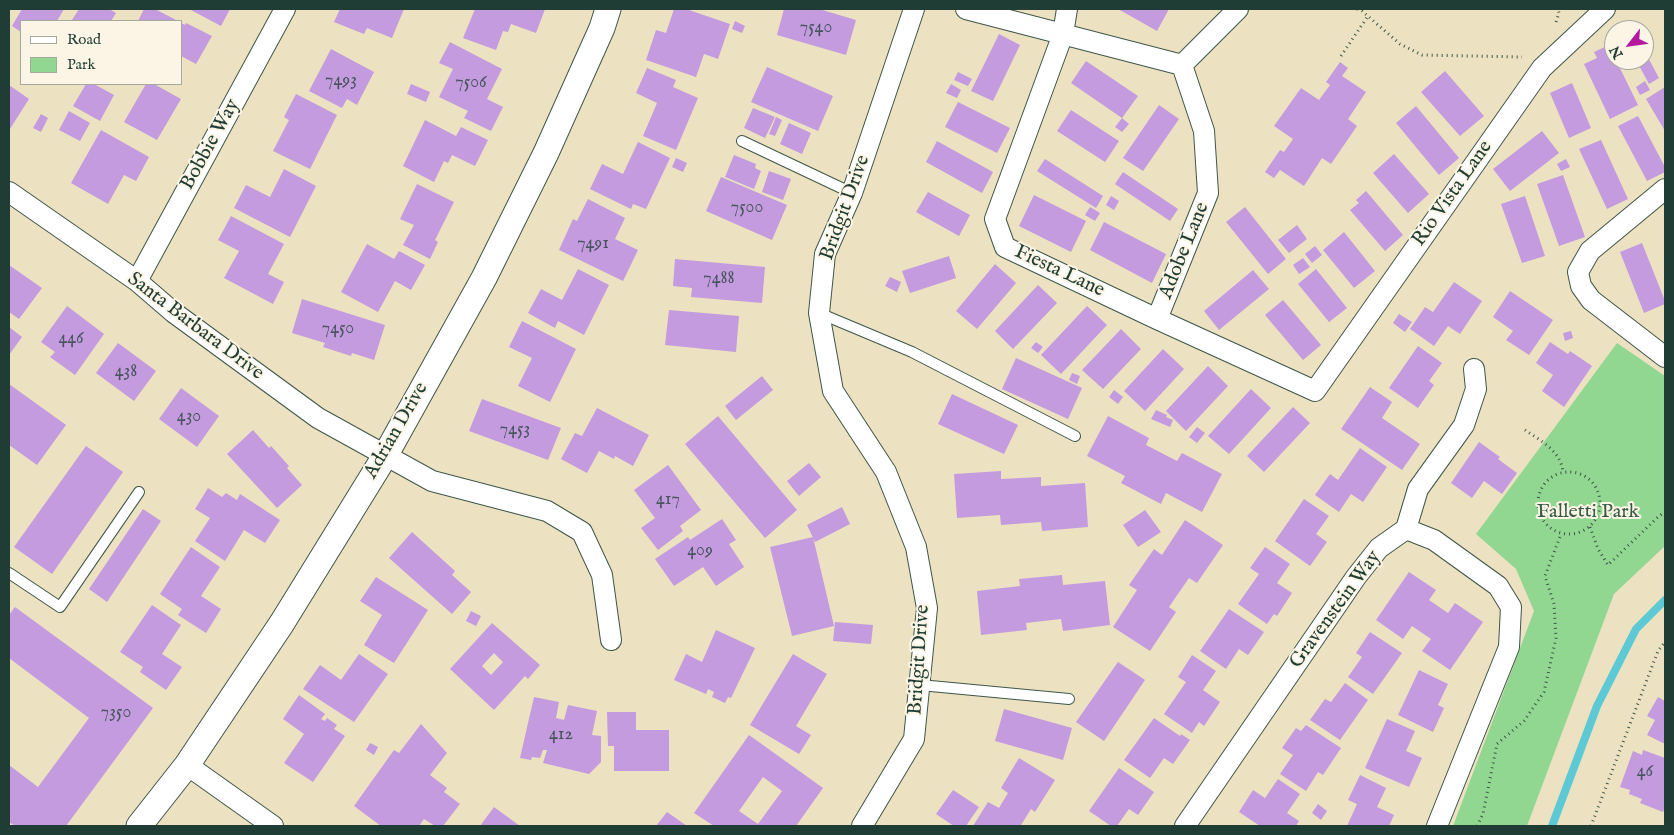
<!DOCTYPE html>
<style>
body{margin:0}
#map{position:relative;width:1674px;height:835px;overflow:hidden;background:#ece2c1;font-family:"IM FELL English",serif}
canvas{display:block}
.frame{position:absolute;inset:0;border:10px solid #1f3d34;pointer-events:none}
.legend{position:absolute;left:20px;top:20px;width:162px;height:65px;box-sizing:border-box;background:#fcf5e5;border:1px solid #a4ab9e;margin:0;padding:6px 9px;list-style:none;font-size:15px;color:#1f3d34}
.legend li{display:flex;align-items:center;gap:10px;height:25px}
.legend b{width:25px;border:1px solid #a4ab9e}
.north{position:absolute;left:1604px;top:20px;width:50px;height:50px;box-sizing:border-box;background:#fcf5e5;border:1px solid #a4ab9e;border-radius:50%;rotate:240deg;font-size:14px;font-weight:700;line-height:20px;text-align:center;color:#1f3d34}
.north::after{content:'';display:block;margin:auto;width:18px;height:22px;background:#b5179e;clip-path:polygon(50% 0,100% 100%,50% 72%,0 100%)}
</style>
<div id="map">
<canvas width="1674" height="835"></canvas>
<div class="frame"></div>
<ul class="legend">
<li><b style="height:6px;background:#fff"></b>Road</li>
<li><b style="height:14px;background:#91d791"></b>Park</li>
</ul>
<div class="north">N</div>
</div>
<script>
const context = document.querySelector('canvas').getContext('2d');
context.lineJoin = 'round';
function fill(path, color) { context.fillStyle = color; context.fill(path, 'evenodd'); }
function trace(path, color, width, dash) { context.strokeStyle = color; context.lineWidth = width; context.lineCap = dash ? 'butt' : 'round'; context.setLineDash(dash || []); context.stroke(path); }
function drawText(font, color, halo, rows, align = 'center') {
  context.font = font + ' "IM FELL English",serif'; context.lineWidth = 4; context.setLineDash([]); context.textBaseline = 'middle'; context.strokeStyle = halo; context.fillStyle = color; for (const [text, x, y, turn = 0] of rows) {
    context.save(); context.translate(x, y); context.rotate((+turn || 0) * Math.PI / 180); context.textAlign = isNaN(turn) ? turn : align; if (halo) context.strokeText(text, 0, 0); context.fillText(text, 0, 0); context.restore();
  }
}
const green = new Path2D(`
 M 1617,343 L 1665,376 L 1665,546 L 1614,594 L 1527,826 L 1453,826 L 1534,611 L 1516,569 L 1476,534 Z`);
const stream = new Path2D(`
 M 1552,826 L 1597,706 L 1636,629 L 1665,600`);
const building = new Path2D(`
 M 22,9 L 64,9 L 57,21 L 21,21 L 21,32 L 12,26 Z
 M 79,9 L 109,9 L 116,13 L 111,21 L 74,21 L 72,20 Z
 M 144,9 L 155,9 L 178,21 L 138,21 Z
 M 189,9 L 230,9 L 221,26 Z
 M 340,9 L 404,9 L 392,38 L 367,28 L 364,34 L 334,22 Z
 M 475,9 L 545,9 L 536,33 L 511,24 L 508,32 L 503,31 L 496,50 L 463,38 Z
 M 674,9 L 686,9 L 730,24 L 718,59 L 704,54 L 696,77 L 646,60 L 656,30 L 666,33 Z
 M 784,9 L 819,9 L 856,20 L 846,55 L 777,35 Z
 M 1118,9 L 1169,9 L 1157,31 Z
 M 735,21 L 745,26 L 742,33 L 732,29 Z
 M 181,23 L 185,25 L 186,23 L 212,36 L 196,64 L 181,56 Z
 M 999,34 L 1020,45 L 993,101 L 971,91 Z
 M 450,42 L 502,69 L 487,99 L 503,107 L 491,131 L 464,118 L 468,111 L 439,97 L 453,69 L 439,63 Z
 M 1609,45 L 1614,55 L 1614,60 L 1616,60 L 1638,105 L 1610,119 L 1584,64 L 1597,58 L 1594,52 Z
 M 331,49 L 374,72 L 357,105 L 347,99 L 342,108 L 309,91 Z
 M 1644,50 L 1659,78 L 1649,84 L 1636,60 L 1644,60 Z
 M 1086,61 L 1138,96 L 1122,118 L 1129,124 L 1122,132 L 1115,127 L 1122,118 L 1071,83 Z
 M 1340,62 L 1348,68 L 1342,76 L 1366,92 L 1348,119 L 1357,126 L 1331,164 L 1322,158 L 1304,186 L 1280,170 L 1274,178 L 1265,172 L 1280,150 L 1284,152 L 1293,139 L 1274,126 L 1301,88 L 1319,100 L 1330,85 L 1326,82 Z
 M 767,67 L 833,96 L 818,131 L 751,102 Z
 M 647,68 L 676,80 L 673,87 L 698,98 L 676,150 L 643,136 L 657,103 L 636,93 Z
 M 1445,71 L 1484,116 L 1460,136 L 1421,92 Z
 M 958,72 L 972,79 L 968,86 L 954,80 Z
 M 1645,81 L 1650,90 L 1640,95 L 1636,87 Z
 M 1572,83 L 1591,128 L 1569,138 L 1550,93 Z
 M 86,84 L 94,84 L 114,95 L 100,121 L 73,106 Z
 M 146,84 L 154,84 L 181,99 L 157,140 L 124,122 Z
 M 411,84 L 430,92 L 426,102 L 407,94 Z
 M 951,84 L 961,90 L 957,98 L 946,93 Z
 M 9,85 L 29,99 L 10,129 L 9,128 Z
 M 1665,87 L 1665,131 L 1646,99 Z
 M 296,94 L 337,115 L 310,169 L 273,151 L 289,120 L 284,117 Z
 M 958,102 L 1010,128 L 997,153 L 945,127 Z
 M 1159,105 L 1179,119 L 1143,171 L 1123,158 Z
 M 1416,106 L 1459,158 L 1439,175 L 1396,123 Z
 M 753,108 L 775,117 L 765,138 L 744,128 Z
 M 1071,110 L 1119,141 L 1105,162 L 1057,131 Z
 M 69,111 L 90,123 L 80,141 L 59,130 Z
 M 41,114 L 48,118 L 41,132 L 33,128 Z
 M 1638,116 L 1665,167 L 1665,172 L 1647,181 L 1618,126 Z
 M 776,117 L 782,120 L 775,136 L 769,134 Z
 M 425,120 L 456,136 L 461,127 L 488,140 L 475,166 L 452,155 L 448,163 L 444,161 L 434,182 L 403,166 Z
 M 789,123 L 811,133 L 802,154 L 780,144 Z
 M 101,130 L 149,157 L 136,181 L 124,175 L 108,204 L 71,183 Z
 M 1542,131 L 1559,153 L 1510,191 L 1493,169 Z
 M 1601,140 L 1628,199 L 1607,209 L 1579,149 Z
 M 937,141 L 993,172 L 982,193 L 926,162 Z
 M 638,142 L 670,158 L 646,209 L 633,204 L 631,209 L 590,189 L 602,164 L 623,174 Z
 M 1394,154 L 1429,194 L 1408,213 L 1373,173 Z
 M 734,155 L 756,164 L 755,168 L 761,171 L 754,189 L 725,177 Z
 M 676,158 L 687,163 L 683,172 L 672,167 Z
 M 1045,159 L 1103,196 L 1096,208 L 1037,171 Z
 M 1566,159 L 1570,167 L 1561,171 L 1557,164 Z
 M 284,169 L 316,186 L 290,237 L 234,208 L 246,185 L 270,197 Z
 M 769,171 L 791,179 L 783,200 L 762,192 Z
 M 1123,172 L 1178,209 L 1170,221 L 1115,184 Z
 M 1563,175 L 1585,237 L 1559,246 L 1537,184 Z
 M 721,177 L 787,205 L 772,240 L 706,211 Z
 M 417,184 L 454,202 L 435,240 L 438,242 L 430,259 L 403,245 L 414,225 L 400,219 Z
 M 1366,191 L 1403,235 L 1385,251 L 1350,210 L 1359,203 L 1356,200 Z
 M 928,192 L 970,215 L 959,236 L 916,212 Z
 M 1034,195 L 1086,221 L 1071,252 L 1019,226 Z
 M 1111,196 L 1119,201 L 1114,210 L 1106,205 Z
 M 1525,196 L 1545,256 L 1522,263 L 1501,204 Z
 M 588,199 L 625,218 L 615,239 L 638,250 L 623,281 L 559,250 L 573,219 L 577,221 Z
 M 1090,207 L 1100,213 L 1095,221 L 1085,215 Z
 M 1245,207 L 1286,259 L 1268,274 L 1226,222 Z
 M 231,216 L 284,244 L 268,274 L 284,282 L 273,304 L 224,278 L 239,251 L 218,240 Z
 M 1104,222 L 1166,254 L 1152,283 L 1090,250 Z
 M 1297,225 L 1307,239 L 1289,253 L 1278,240 Z
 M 1344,232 L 1375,271 L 1354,288 L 1323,250 Z
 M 1642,243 L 1665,301 L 1665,304 L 1644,313 L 1620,252 Z
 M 367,244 L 394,259 L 399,251 L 425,265 L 411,290 L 395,281 L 378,312 L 341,292 Z
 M 1315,246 L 1322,255 L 1312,263 L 1305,254 Z
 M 949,256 L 956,278 L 910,293 L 902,271 Z
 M 1303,258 L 1310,267 L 1299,274 L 1293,265 Z
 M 675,259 L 765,267 L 762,303 L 691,297 L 692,288 L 673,286 Z
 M 995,264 L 1016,283 L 977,329 L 956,311 Z
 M 9,265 L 42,288 L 19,319 L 9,312 Z
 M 578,269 L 609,285 L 584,335 L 558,321 L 555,328 L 528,313 L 541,289 L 562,300 Z
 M 1316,269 L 1347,308 L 1329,322 L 1298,284 Z
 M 1253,270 L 1269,289 L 1219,330 L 1204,311 Z
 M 890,277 L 901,282 L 897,292 L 885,286 Z
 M 1454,282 L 1482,301 L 1460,334 L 1448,326 L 1434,346 L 1410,329 L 1425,307 L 1433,312 Z
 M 1038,285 L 1057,303 L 1013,349 L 995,331 Z
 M 1510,291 L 1553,320 L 1529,355 L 1506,340 L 1513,331 L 1493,317 Z
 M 302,299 L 385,325 L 374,360 L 352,353 L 351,356 L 323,347 L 325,343 L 292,333 Z
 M 1283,300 L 1321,345 L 1303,360 L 1265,315 Z
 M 67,306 L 104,334 L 75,375 L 50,357 L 55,352 L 41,342 Z
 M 1087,306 L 1107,325 L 1061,374 L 1041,355 Z
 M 669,310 L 739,316 L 736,352 L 665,345 Z
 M 1399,314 L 1412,322 L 1405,332 L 1393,323 Z
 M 522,321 L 576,349 L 550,402 L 518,386 L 532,358 L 509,347 Z
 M 9,327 L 22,337 L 9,355 Z
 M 1121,329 L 1141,349 L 1103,389 L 1082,370 Z
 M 1571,331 L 1573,338 L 1565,341 L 1563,333 Z
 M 1036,342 L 1043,347 L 1038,353 L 1031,348 Z
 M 1550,342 L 1568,354 L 1570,351 L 1592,366 L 1564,407 L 1542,391 L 1553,375 L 1536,363 Z
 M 118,343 L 156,371 L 134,401 L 96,373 Z
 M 1418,346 L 1442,363 L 1429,381 L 1434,385 L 1418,408 L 1389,388 Z
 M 1163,349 L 1184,369 L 1145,411 L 1124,391 Z
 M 1016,358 L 1082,388 L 1068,419 L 1002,389 Z
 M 1208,366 L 1228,386 L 1186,431 L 1166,411 Z
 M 1072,373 L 1080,376 L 1077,384 L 1069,380 Z
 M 762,376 L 773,390 L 736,420 L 725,406 Z
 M 9,384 L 66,425 L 37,465 L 9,445 Z
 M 1370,387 L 1392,402 L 1382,418 L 1420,444 L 1402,470 L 1341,429 Z
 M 181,388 L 219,416 L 197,447 L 159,419 Z
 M 1251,389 L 1271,408 L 1229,454 L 1208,436 Z
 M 1114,390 L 1123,397 L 1118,404 L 1109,397 Z
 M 952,394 L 1018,425 L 1004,454 L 938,424 Z
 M 482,399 L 561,428 L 548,460 L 469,431 Z
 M 1293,407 L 1310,423 L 1264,472 L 1247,456 Z
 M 597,408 L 649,435 L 633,466 L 615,456 L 614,459 L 599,451 L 587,473 L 561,459 L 575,433 L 582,436 Z
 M 1156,410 L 1167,415 L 1166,417 L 1173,420 L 1170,427 L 1151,419 Z
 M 718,416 L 797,510 L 765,538 L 685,444 Z
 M 1108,416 L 1149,438 L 1146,445 L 1177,461 L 1182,453 L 1222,474 L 1202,512 L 1166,493 L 1161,504 L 1121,483 L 1125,476 L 1087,456 Z
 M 1197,427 L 1205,433 L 1197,443 L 1189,437 Z
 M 253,430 L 269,448 L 271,446 L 289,466 L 287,468 L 302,485 L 277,508 L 227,454 Z
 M 1479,442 L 1500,457 L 1498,459 L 1517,473 L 1502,494 L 1484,481 L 1472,498 L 1451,483 Z
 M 86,446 L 123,472 L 52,574 L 14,547 Z
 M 1360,448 L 1387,467 L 1363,502 L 1351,494 L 1339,512 L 1315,495 L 1330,474 L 1338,480 Z
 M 809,463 L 821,477 L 799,496 L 787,481 Z
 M 668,465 L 701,510 L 680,526 L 683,531 L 658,550 L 641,528 L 655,518 L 634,490 Z
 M 1001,471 L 1001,479 L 1041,477 L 1041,486 L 1085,483 L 1088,527 L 1042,531 L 1041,522 L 1001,525 L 1000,515 L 957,518 L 954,474 Z
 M 208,488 L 222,497 L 226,493 L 237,500 L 240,494 L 280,520 L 265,543 L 244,530 L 225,561 L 195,541 L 210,518 L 195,509 Z
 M 1304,499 L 1329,516 L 1316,534 L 1327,542 L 1310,566 L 1275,541 Z
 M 842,507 L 850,524 L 815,542 L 807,525 Z
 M 143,509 L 161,521 L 107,602 L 89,589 Z
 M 1145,510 L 1161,532 L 1138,547 L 1123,525 Z
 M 722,519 L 736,540 L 729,544 L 744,567 L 716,586 L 703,567 L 674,586 L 655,559 L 688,537 L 690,540 Z
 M 1185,520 L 1223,545 L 1197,583 L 1189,578 L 1169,607 L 1176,612 L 1150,651 L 1113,627 L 1137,590 L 1129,585 L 1154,549 L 1162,555 Z
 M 412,532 L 455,571 L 452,575 L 471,592 L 452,614 L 389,558 Z
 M 813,537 L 834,626 L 792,636 L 770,547 Z
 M 191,547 L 220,567 L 201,596 L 221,609 L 206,633 L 178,615 L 182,609 L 160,594 Z
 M 1265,547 L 1290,564 L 1277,583 L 1292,593 L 1277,616 L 1274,614 L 1267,624 L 1238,604 L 1259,574 L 1250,568 Z
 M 1409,572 L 1436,590 L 1429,600 L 1448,613 L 1455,603 L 1483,622 L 1450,670 L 1422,651 L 1431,639 L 1412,626 L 1403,639 L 1376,620 Z
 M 1062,575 L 1063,585 L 1105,581 L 1110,625 L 1063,631 L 1061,619 L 1026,623 L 1027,630 L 981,635 L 977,591 L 1020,586 L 1019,579 Z
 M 376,577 L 428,610 L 394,663 L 364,645 L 382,615 L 360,601 Z
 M 152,605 L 181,625 L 162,654 L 182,667 L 166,690 L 140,672 L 143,667 L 120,652 Z
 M 15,607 L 153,708 L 66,826 L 15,826 L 9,822 L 9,765 L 38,787 L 89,718 L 9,658 L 9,615 Z
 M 1229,609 L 1264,632 L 1248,655 L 1239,649 L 1226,669 L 1200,651 Z
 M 471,611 L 481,616 L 476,626 L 466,621 Z
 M 835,622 L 873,625 L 871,644 L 833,641 Z
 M 492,623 L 540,665 L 528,679 L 525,676 L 494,710 L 450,669 ZM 494,653 L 503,662 L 491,675 L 482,666 Z
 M 716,630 L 755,648 L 731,698 L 728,697 L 725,703 L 712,697 L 714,692 L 708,689 L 706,694 L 674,680 L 686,654 L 702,662 Z
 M 1370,632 L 1402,653 L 1373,694 L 1348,677 L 1362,657 L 1356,653 Z
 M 359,654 L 388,674 L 354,722 L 303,689 L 320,665 L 341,680 Z
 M 793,654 L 827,674 L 796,726 L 811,735 L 799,754 L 750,725 Z
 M 1192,655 L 1216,671 L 1203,690 L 1220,702 L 1204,726 L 1199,722 L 1192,733 L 1164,714 L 1186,682 L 1178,677 Z
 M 1118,662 L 1145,680 L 1104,741 L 1076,722 Z
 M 1419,670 L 1448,684 L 1438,705 L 1444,708 L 1433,732 L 1398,715 Z
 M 1345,683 L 1368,700 L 1340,740 L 1310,720 L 1325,699 L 1331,702 Z
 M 299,695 L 325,714 L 321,719 L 325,721 L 327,718 L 337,725 L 334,729 L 345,736 L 313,782 L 284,763 L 304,734 L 283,719 Z
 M 534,697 L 559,702 L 556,718 L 564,720 L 568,705 L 597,711 L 592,735 L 601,736 L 601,762 L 589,774 L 543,763 L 547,750 L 543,750 L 540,758 L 532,757 L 531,760 L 520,758 Z
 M 1658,697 L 1665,701 L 1665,744 L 1647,735 L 1655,720 L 1647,716 Z
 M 1004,709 L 1072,728 L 1063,760 L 995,741 Z
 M 607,712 L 636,712 L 636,730 L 669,730 L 669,771 L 614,771 L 614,746 L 608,746 Z
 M 1154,718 L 1180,736 L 1181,734 L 1190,740 L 1173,764 L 1164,758 L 1150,778 L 1124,760 Z
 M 1387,719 L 1415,731 L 1406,751 L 1422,758 L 1409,787 L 1365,768 Z
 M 421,724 L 447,753 L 430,775 L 447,788 L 444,792 L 460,804 L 443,826 L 435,826 L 424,819 L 419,826 L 381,826 L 354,806 L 394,750 L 399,753 Z
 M 1306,725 L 1341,748 L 1323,775 L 1318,772 L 1306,791 L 1280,774 L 1293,755 L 1282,748 L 1296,728 L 1301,731 Z
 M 749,735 L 823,788 L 796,826 L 714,826 L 694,813 ZM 763,777 L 782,791 L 758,824 L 739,811 Z
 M 370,743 L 378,747 L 374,755 L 366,750 Z
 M 1643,750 L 1665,758 L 1665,807 L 1663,812 L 1640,803 L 1642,799 L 1629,794 L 1630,790 L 1620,787 L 1633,751 L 1642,755 Z
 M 1019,758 L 1055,780 L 1035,812 L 1031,809 L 1021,825 L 1023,826 L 973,826 L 988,802 L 999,808 L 1008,793 L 1001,788 Z
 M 1119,768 L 1154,792 L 1138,815 L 1129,809 L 1117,826 L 1111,826 L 1089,811 Z
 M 1360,775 L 1386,788 L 1377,807 L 1394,815 L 1389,826 L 1347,826 L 1357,804 L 1348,800 Z
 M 1278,779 L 1300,794 L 1287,813 L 1299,821 L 1296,826 L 1260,826 L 1239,812 L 1253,790 L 1265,798 Z
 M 953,790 L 979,807 L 966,826 L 954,826 L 936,814 Z
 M 1318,804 L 1327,811 L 1321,820 L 1312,813 Z
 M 494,807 L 520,826 L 480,826 Z
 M 667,812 L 687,826 L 656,826 Z`);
const path = new Path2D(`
 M 1357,9 L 1362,11 L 1400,44 L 1422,55 L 1522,57
 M 1556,22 L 1559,13 L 1558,9
 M 1341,56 L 1368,16
 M 1525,430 C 1541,441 1561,451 1563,472
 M1538 503a31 31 0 1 1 62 0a31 31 0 1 1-62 0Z
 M 1590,527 L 1598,549 L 1608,565 L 1659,516 L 1665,512
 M 1477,826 L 1483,814 L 1497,744 L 1524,721 L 1544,692 L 1556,638 L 1554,604 L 1545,576 L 1561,534
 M 1591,826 L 1658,651 L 1665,642`);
const service = new Path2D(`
 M 742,141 L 852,193
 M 819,313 L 912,352 L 1075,436
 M 9,573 L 60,607 L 139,492
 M 920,685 L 1069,699`);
const minor = new Path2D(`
 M 966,9 L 1182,65
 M 1067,9 L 1063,34 L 995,219 L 1005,247 L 1157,319 L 1315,391 L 1542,68 L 1605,9
 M 1182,65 L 1238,9
 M 1665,189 L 1590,251 L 1578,272 L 1581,286 L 1591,300 L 1665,357
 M 9,192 L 137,281 L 173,312 L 318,418 L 432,481 L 547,511 L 582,532 L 602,575 L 611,640
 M 137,281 L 285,9
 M 1157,319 L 1208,193 L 1204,131 L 1182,65
 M 1406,529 L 1418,489 L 1464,425 L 1476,389 L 1474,369
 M 187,765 L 273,826
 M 862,826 L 914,739 L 927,608 L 916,547 L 886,472 L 833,391 L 819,313 L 825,254 L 852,193 L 914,9
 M 1185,826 L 1356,577 L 1379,548 L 1406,529 L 1434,540 L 1498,586 L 1511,607 L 1509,647 L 1437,826`);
const tertiary = new Path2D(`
 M 139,826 L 187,765 L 282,623 L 385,456 L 484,278 L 546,153 L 602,28 L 608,9`);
const numberNames = [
 ["7540",816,28],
 ["7493",341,81],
 ["7506",471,83],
 ["7500",747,208],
 ["7491",593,244],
 ["7488",719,279],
 ["7450",338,329],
 ["446",71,339],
 ["438",126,372],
 ["430",189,417],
 ["7453",515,430],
 ["417",668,500],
 ["409",700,551],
 ["7350",116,713],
 ["412",561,735],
 ["46",1645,772]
];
const streetNames = [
 ["Bobbie Way",211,145,-61],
 ["Rio Vista Lane",1453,194,-55],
 ["Bridgit Drive",846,208,-70],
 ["Adobe Lane",1185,251,-68],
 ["Fiesta Lane",1059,272,25],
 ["Santa Barbara Drive",195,327,37],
 ["Adrian Drive",397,431,-60],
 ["Gravenstein Way",1336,610,-54],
 ["Bridgit Drive",920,660,-86]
];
const parkNames = [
 ["Falletti Park",1588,513]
];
fill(green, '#91d791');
trace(stream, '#5dc9d4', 8);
fill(building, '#c39bde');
trace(service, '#3e5649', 12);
trace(minor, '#3e5649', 22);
trace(tertiary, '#3e5649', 27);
trace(path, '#3e5649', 3, [1, 4]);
trace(service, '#fff', 10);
trace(minor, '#fff', 20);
trace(tertiary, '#fff', 25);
drawText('18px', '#48545e', null, numberNames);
drawText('20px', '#1f3d34', '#fcf5e5', streetNames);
drawText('20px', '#365c47', '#fcf5e5', parkNames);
</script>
